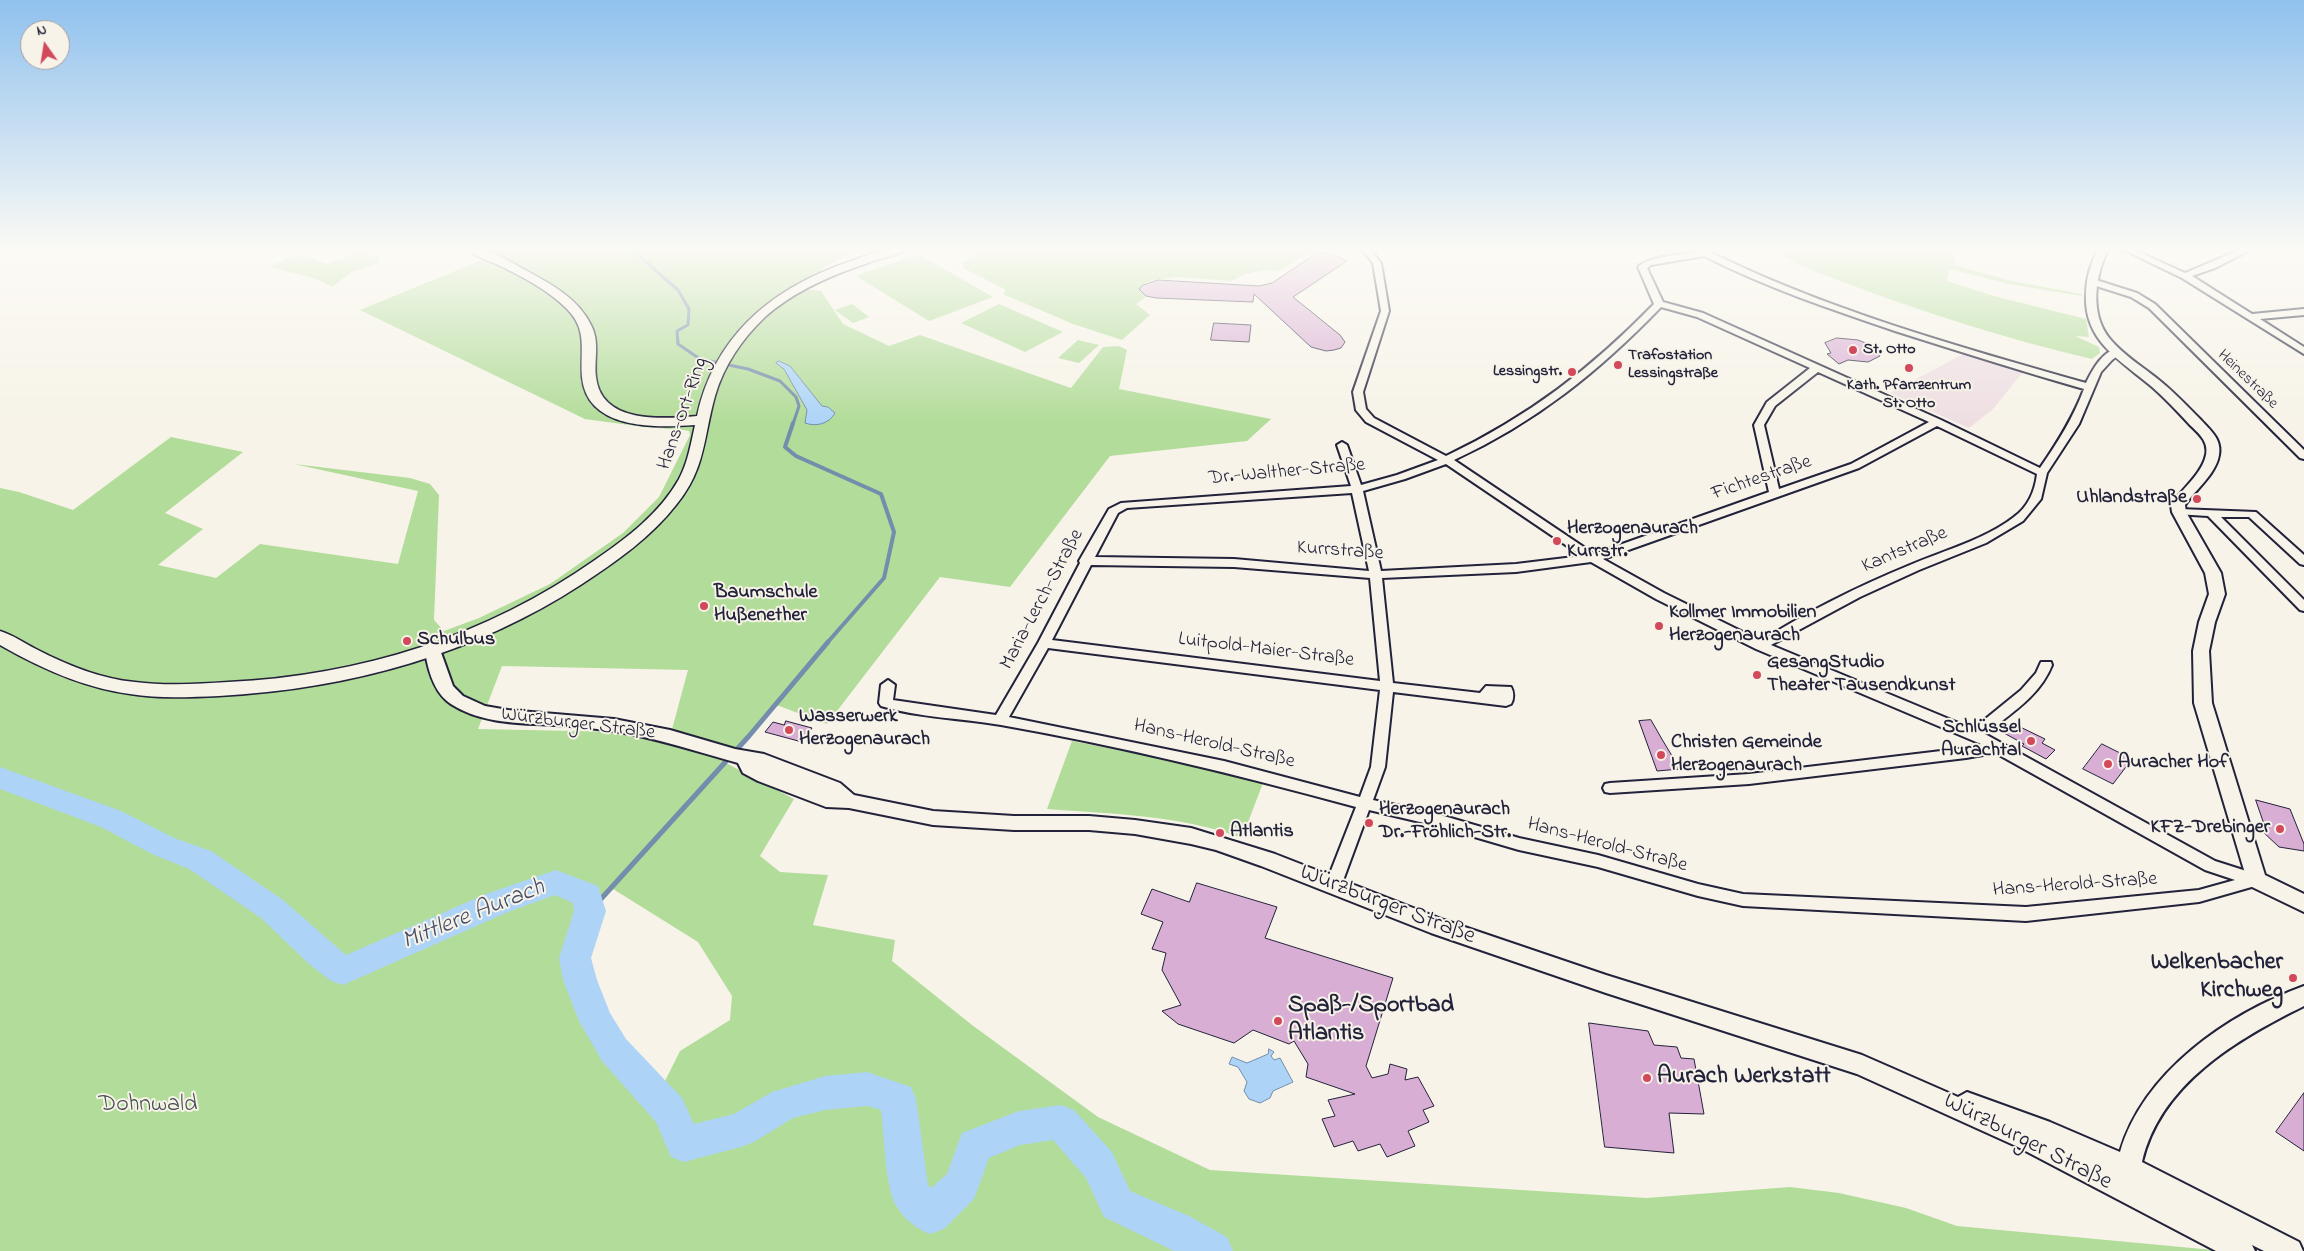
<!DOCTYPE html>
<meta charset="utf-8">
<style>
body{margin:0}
#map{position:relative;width:2304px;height:1251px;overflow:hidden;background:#f7f3e8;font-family:"Indie Flower",sans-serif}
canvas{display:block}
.north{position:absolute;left:20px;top:20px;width:50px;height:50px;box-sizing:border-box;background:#f7f3e8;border:1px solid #a29fa3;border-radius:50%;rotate:347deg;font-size:14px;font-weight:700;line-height:20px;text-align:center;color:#22223b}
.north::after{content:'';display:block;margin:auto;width:18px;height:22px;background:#d1495b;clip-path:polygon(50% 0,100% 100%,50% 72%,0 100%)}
</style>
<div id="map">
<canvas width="2304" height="1251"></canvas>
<div class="north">N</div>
</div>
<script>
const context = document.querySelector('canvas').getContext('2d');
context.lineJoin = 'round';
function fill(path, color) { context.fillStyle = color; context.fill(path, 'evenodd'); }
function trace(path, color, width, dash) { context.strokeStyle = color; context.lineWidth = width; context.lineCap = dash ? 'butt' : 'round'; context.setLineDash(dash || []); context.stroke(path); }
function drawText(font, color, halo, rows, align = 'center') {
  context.font = font + ' "Indie Flower",sans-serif'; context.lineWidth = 4; context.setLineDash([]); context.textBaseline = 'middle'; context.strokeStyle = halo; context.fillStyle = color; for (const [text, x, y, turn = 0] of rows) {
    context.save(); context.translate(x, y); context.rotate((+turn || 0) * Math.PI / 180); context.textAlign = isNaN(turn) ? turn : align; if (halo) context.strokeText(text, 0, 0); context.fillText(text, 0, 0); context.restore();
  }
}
const built = new Path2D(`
 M 1963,354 L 2023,372 L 1993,409 L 1969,428 L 1890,393 Z`);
const green = new Path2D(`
 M 463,248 L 734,248 L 746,252 L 756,248 L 836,248 L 847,254 L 791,288 L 821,291 L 843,324 L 889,346 L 920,335 L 1071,388 L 1103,347 L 1119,346 L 1127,350 L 1119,389 L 1271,419 L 1247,441 L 1110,456 L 1010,587 L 940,577 L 827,724 L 774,704 L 726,763 L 794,799 L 760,856 L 780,872 L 828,875 L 813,925 L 895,940 L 892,961 L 972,1025 L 1098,1117 L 1210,1170 L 1646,1198 L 1790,1187 L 1839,1193 L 1906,1208 L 1957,1226 L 2224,1251 L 0,1251 L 0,488 L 19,492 L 73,510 L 171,437 L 243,452 L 165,513 L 203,529 L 158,565 L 216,578 L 260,544 L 398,564 L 418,491 L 294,464 L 410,478 L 430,484 L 439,495 L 434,620 L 444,631 L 479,618 L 550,584 L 623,533 L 659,497 L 690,435 L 689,431 L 684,430 L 644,427 L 585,419 L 360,310 L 484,259 ZM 502,666 L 688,670 L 671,733 L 478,729 ZM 613,889 L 698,942 L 732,996 L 730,1020 L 680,1051 L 665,1081 L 650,1080 L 618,1048 L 581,980 L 578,957 L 594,911 Z
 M 1006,248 L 1347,248 L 1312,251 L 1280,271 L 1265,270 L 1245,274 L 1231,281 L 1176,277 L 1153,280 L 1145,283 L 1140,289 L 1146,297 L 1136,304 L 1150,315 L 1122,340 L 1073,324 L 1003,294 L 1006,290 L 962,267 L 964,261 L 985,252 Z
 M 1776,248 L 1953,248 L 1955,265 L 2012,281 L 2081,294 L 2082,296 L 2009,284 L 1949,269 L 1947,281 L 1994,296 L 2086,319 L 2089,337 L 2075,336 L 2099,347 L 2100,353 L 2092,359 C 2007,339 1925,313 1843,282 C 1826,275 1785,263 1776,248 Z
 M 358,253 L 380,256 L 378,263 L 352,272 L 332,287 C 314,275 291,274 271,267 L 286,258 L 303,256 L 327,264 Z
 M 918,254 L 993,297 L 929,321 L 856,276 Z
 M 852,304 L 869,317 L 853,323 L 835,310 Z
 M 999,304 L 1063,332 L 1025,352 L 961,323 Z
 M 1078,340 L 1099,345 L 1079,363 L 1058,358 Z
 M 1072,741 L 1154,757 L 1263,783 L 1242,838 C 1180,815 1112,814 1047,809 Z`);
const water = new Path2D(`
 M 779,361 L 790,366 L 822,406 L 828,407 L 835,413 C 829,424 816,427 805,423 L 807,410 L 784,369 L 776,363 Z
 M 1269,1049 L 1274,1052 L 1271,1056 L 1274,1060 L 1280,1058 L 1293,1082 L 1273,1091 L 1270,1098 L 1260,1103 L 1249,1099 L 1244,1091 L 1247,1082 L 1238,1067 L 1229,1064 L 1232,1057 L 1247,1063 L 1268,1054 Z`);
const streamFar2 = new Path2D(`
 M 630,248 L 678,290 L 689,309 L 688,325 L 677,331 L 678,344 L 700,359 L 748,369 L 780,381 L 796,397 L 799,406 L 793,424`);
const streamFar1 = new Path2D(`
 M 793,423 L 785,447 L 796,456 L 881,494 L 894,532 L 884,578 L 827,643`);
const stream = new Path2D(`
 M 590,911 L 749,736 L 828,642`);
const river = new Path2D(`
 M 0,767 L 121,811 L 174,838 L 211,851 L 283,900 L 346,955 L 486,894 L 556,870 L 598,886 L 606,911 L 591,958 L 597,980 L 610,1013 L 626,1039 L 682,1098 L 694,1124 L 734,1114 L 772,1092 L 825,1076 L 867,1072 L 911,1087 L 916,1099 L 928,1185 L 931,1188 L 947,1174 L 962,1133 L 1019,1111 L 1061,1105 L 1074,1110 L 1112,1152 L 1130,1191 L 1189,1216 L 1227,1237 L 1233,1251 L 1174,1251 L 1104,1217 L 1086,1178 L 1053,1140 L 1020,1145 L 989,1158 L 974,1199 L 944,1229 L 930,1234 C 917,1229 905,1220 897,1207 C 885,1190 884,1133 881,1110 L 867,1106 L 825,1110 L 793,1118 L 754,1142 L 741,1147 L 684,1162 L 671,1157 L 656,1122 L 602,1061 L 579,1021 L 563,980 L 559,958 L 574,911 L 573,903 L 555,895 L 508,912 L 343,985 L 331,981 L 309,964 L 261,918 L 189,869 L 152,854 L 101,827 L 0,789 Z`);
const building = new Path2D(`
 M 1317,253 L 1332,254 L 1347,261 L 1293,297 L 1340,335 L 1345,342 L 1341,348 L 1334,350 L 1326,351 L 1311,347 L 1254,294 L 1253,302 L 1156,298 L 1146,296 L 1139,289 L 1143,285 L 1158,280 L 1259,286 L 1272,283 Z
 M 1214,323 L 1251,325 L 1249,342 L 1211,340 Z
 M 1837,338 L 1858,340 L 1876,347 L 1880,356 L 1868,362 L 1848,360 L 1839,364 L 1827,354 L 1831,353 L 1825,343 Z
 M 1651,720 L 1663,741 L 1680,769 L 1657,771 L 1639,721 Z
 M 786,721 L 812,728 L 802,742 L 765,732 L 773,722 L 784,725 Z
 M 2012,723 L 2045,739 L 2042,743 L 2055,750 L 2046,759 L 2022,746 L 2024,744 L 2002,732 Z
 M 2102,744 L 2132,759 L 2113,784 L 2083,769 Z
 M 2256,800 L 2290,809 L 2304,844 L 2304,851 L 2279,847 L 2261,830 L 2264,825 Z
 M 1197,883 L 1277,907 L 1265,938 L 1393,978 L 1366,1066 L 1372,1078 L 1388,1074 L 1390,1064 L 1407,1069 L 1405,1080 L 1418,1077 L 1434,1106 L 1423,1110 L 1429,1122 L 1408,1131 L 1415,1146 L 1387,1157 L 1380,1144 L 1358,1151 L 1353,1141 L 1334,1147 L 1322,1119 L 1335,1116 L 1328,1100 L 1355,1094 L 1306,1077 L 1308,1064 L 1294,1041 L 1289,1044 L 1253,1030 L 1234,1043 L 1178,1024 L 1162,1011 L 1181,1005 L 1162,970 L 1166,953 L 1152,949 L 1163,922 L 1141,914 L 1152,889 L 1189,902 Z
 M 1589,1023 L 1648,1031 L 1654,1045 L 1677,1047 L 1681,1058 L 1694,1059 L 1704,1114 L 1669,1113 L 1674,1153 L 1605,1147 Z
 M 2304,1093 L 2304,1151 L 2276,1132 Z`);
const minor = new Path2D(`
 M 1361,248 L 1369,248 L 1381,263 L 1389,311 L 1363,392 L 1366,409 L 1374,418 L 1446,456 C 1528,417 1592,368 1654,304 L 1638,267 C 1649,256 1681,255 1697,252 L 1692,248 L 1702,248 C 1820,308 1959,347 2086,383 C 2092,371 2104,347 2120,350 L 2120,354 L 2112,360 L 2101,372 L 2079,424 L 2047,473 L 2041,499 L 2023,521 L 1986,543 L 1919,570 L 1860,597 L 1771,645 L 1973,729 L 2021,690 L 2036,673 L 2041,662 L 2051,662 L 2052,665 C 2040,696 2010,714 1985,734 L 2215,861 L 2262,876 L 2265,880 L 2262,884 L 2199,902 L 2026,921 L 1743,906 L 1698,896 L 1598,867 L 1519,850 L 1437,826 L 1369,810 L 1341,886 L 1338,890 L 1333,892 L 1328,890 L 1325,886 L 1356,807 C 1239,775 1121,746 1001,725 C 961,718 920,718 881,706 L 879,703 L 881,685 L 888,680 L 895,685 L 893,700 L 996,715 L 1038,643 L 1080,563 L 1079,561 L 1109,509 L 1121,503 L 1351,486 L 1337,445 L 1342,442 L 1347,445 L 1361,485 L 1397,475 L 1438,460 L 1366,422 L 1356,410 L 1353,392 L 1381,311 L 1373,263 ZM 1704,256 C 1765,287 1830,309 1895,331 C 1958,351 2021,371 2084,389 C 2073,418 2058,442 2040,468 L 1941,420 L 1703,313 L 1663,302 L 1647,268 L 1651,265 ZM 1661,307 L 1697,317 L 1810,368 L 1767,402 L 1754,425 L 1769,492 L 1594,554 L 1454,460 C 1536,422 1598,372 1661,307 ZM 1818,372 L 1929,422 L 1851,464 L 1779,489 L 1764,425 L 1775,406 ZM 1937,426 L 2037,474 C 2035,491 2028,507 2014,517 C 1984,540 1945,550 1910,565 C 1859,586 1808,611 1761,641 L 1664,593 L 1603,559 L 1859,468 ZM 1446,464 L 1582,556 L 1516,564 L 1381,571 L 1363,491 L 1405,479 ZM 1352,493 L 1369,571 L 1234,559 L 1095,557 L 1118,513 L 1127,508 ZM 1591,562 L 1656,599 L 1756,649 L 1981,744 L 1966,748 L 1749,774 L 1610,783 L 1605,784 L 1603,788 L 1605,792 L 1610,793 L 1749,784 L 1966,758 L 1983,755 L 1992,751 L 2205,870 L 2235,880 L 2199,890 L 2026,907 L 1743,894 L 1698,884 L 1598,855 L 1519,838 L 1437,814 L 1373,800 L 1385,767 L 1393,692 L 1506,706 L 1511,704 C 1514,699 1514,692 1511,687 L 1486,686 L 1480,693 L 1393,683 L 1382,578 L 1516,572 ZM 1091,565 L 1234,567 L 1370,578 L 1380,681 L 1052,640 ZM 1048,648 L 1380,690 L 1371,767 L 1360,797 L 1224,761 L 1009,717 Z
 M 2120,248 L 2130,248 L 2185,273 L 2244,248 L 2254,248 L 2215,268 L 2192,276 L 2252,314 L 2304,309 L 2304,315 L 2260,319 L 2304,347 L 2304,354 L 2182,278 Z
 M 2090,280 L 2096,280 L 2137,293 L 2155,304 L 2304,450 L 2304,459 L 2300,458 L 2149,308 L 2131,297 L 2090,284 Z
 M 2179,509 L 2256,512 L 2304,555 L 2304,565 L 2300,564 L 2249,517 L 2221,517 L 2304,600 L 2304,611 L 2300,610 L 2208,516 L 2175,514 L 2173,512 Z`);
const tertiary = new Path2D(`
 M 2099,248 L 2109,248 C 2095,274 2089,314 2110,339 C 2123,355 2143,367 2159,380 C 2174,392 2187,406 2201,420 C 2210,430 2222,439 2219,455 C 2216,474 2196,489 2185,505 L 2186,512 L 2221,573 L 2225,594 L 2215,622 L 2209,651 L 2212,703 L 2265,875 L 2304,894 L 2304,912 L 2250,886 L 2247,880 L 2194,703 L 2193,651 L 2199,622 L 2209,594 L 2205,573 L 2172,512 L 2171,505 C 2181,490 2202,474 2206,455 C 2209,441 2198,433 2189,424 C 2177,411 2165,398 2151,386 C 2120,360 2084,341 2086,295 C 2086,278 2091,262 2099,248 Z
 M 433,645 L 439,647 L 453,686 L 463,696 L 485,706 L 508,710 L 614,719 L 670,730 L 735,749 L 764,754 L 840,783 L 854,795 L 933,811 L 1014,816 L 1089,816 L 1135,820 L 1191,828 L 1275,854 L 1444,920 L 1606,975 L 1862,1055 L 1958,1097 L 1967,1092 L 2050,1122 L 2120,1152 C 2144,1071 2228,1014 2304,986 L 2304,1006 C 2237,1039 2160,1084 2142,1162 L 2299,1242 L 2303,1251 L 2264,1251 L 2252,1245 L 2255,1251 L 2216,1251 L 2016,1146 L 1857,1074 L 1606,993 L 1431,933 L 1261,866 L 1216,850 L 1191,844 L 1135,834 L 1089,830 L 1014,830 L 933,825 L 849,808 L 826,807 L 758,781 L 743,773 L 738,763 C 698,752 660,739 619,732 C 598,729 576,726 555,725 C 520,723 482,724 451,704 C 434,693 428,670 425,651 L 427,647 Z`);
const secondary = new Path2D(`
 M 466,248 C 487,246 507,260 525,270 C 550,283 579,299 591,325 C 600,342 594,359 596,377 C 601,424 662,419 697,416 C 715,334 774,287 851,261 C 870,254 889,246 910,248 C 899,256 881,258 868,263 C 832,275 794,291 765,317 C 742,339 724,365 715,396 C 703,439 706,468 676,505 C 651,537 617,561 582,584 C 473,655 348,689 219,696 C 190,697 159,699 130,694 C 84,688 40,668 0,645 L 0,631 C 13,635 24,643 36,649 C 67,665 101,679 135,682 C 166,686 198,684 228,682 C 360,676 487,636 595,560 C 627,538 660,513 679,479 C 688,462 691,443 695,425 C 655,428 587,430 582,377 C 580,350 588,330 567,309 C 547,289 521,276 496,264 C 487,260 473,256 466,248 Z`);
const markers = [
 [1853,350,5,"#d1495b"],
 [1618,365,5,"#d1495b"],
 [1909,368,5,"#d1495b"],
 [1572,372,5,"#d1495b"],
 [2197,499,5,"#d1495b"],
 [1557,541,5,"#d1495b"],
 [704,606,5,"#d1495b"],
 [1659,626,5,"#d1495b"],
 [407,641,5,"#d1495b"],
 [1757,675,5,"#d1495b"],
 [789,730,5,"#d1495b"],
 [2031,741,5,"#d1495b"],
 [1661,755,5,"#d1495b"],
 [2108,764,5,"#d1495b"],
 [1369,823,5,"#d1495b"],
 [2280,829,5,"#d1495b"],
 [1220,833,5,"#d1495b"],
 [2293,978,5,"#d1495b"],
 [1278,1021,5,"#d1495b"],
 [1647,1078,5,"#d1495b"]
];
const farPoinames = [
 ["St. Otto",1863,350],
 ["Trafostation",1628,356],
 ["Lessingstraße",1628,374],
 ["Lessingstr.",1562,372,"right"],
 ["Kath. Pfarrzentrum",1909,386,"center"],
 ["St. Otto",1909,404,"center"]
];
const farStreetnames = [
 ["Heinestraße",2247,380,44]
];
const streetNames = [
 ["Hans-Ort-Ring",684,414,-71],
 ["Dr.-Walther-Straße",1287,473,-5],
 ["Fichtestraße",1762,479,-19],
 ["Kantstraße",1905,551,-23],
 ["Kurrstraße",1340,552,4],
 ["Maria-Lerch-Straße",1043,600,-62],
 ["Luitpold-Maier-Straße",1266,651,7],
 ["Würzburger Straße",578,725,7],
 ["Hans-Herold-Straße",1214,745,13],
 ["Hans-Herold-Straße",1607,846,15],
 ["Hans-Herold-Straße",2075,886,-4]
];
const poiNames = [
 ["Uhlandstraße",2187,499,"right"],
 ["Herzogenaurach",1567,530],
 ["Kurrstr.",1567,553],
 ["Baumschule",714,594],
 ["Hußenether",714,617],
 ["Kollmer Immobilien",1669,614],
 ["Herzogenaurach",1669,637],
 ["Schulbus",417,641],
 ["GesangStudio",1767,664],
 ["Theater Tausendkunst",1767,687],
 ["Wasserwerk",799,718],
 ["Herzogenaurach",799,741],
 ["Schlüssel",2021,729,"right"],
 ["Aurachtal",2021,752,"right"],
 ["Christen Gemeinde",1671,744],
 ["Herzogenaurach",1671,767],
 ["Auracher Hof",2118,764],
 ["Herzogenaurach",1379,811],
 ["Dr.-Fröhlich-Str.",1379,834],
 ["KFZ-Drebinger",2270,829,"right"],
 ["Atlantis",1230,833]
];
const nearStreetnames = [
 ["Würzburger Straße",1387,906,21],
 ["Würzburger Straße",2027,1143,27]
];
const nearPoinames = [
 ["Welkenbacher",2283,964,"right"],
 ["Kirchweg",2283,992,"right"],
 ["Spaß-/Sportbad",1288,1007],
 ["Atlantis",1288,1035],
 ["Aurach Werkstatt",1657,1078]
];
const nearParknames = [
 ["Dohnwald",148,1106]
];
const nearWaternames = [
 ["Mittlere Aurach",474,916,-22]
];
fill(built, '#eedee2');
fill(green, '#b2dc99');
fill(water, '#add4f7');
trace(water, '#758dac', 1);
trace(streamFar2, '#758dac', 3);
trace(streamFar1, '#758dac', 4);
trace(stream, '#758dac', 5);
fill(river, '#add4f7');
fill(building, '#d9aed4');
trace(building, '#22223b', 1);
trace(minor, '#22223b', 4);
trace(tertiary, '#22223b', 4);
trace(secondary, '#22223b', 3);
fill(minor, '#f7f3e8');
fill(tertiary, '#f7f3e8');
fill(secondary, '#f7f3e8');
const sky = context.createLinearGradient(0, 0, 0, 423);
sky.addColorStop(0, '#90c1ee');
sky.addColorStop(0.59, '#fbfaf5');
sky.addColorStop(1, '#fbfaf500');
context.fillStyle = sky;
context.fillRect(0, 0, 2304, 423);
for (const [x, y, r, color] of markers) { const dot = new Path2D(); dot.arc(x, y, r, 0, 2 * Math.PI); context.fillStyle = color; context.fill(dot); trace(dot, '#f7f3e8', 2); }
drawText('bold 16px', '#22223b', '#f7f3e8', farPoinames, 'left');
drawText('16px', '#22223b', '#f7f3e8', farStreetnames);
drawText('20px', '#22223b', '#f7f3e8', streetNames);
drawText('bold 20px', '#22223b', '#f7f3e8', poiNames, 'left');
drawText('24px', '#22223b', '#f7f3e8', nearStreetnames);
drawText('bold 24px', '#22223b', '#f7f3e8', nearPoinames, 'left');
drawText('24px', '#465052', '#f7f3e8', nearParknames);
drawText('italic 25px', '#454e6a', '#f7f3e8', nearWaternames);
</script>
